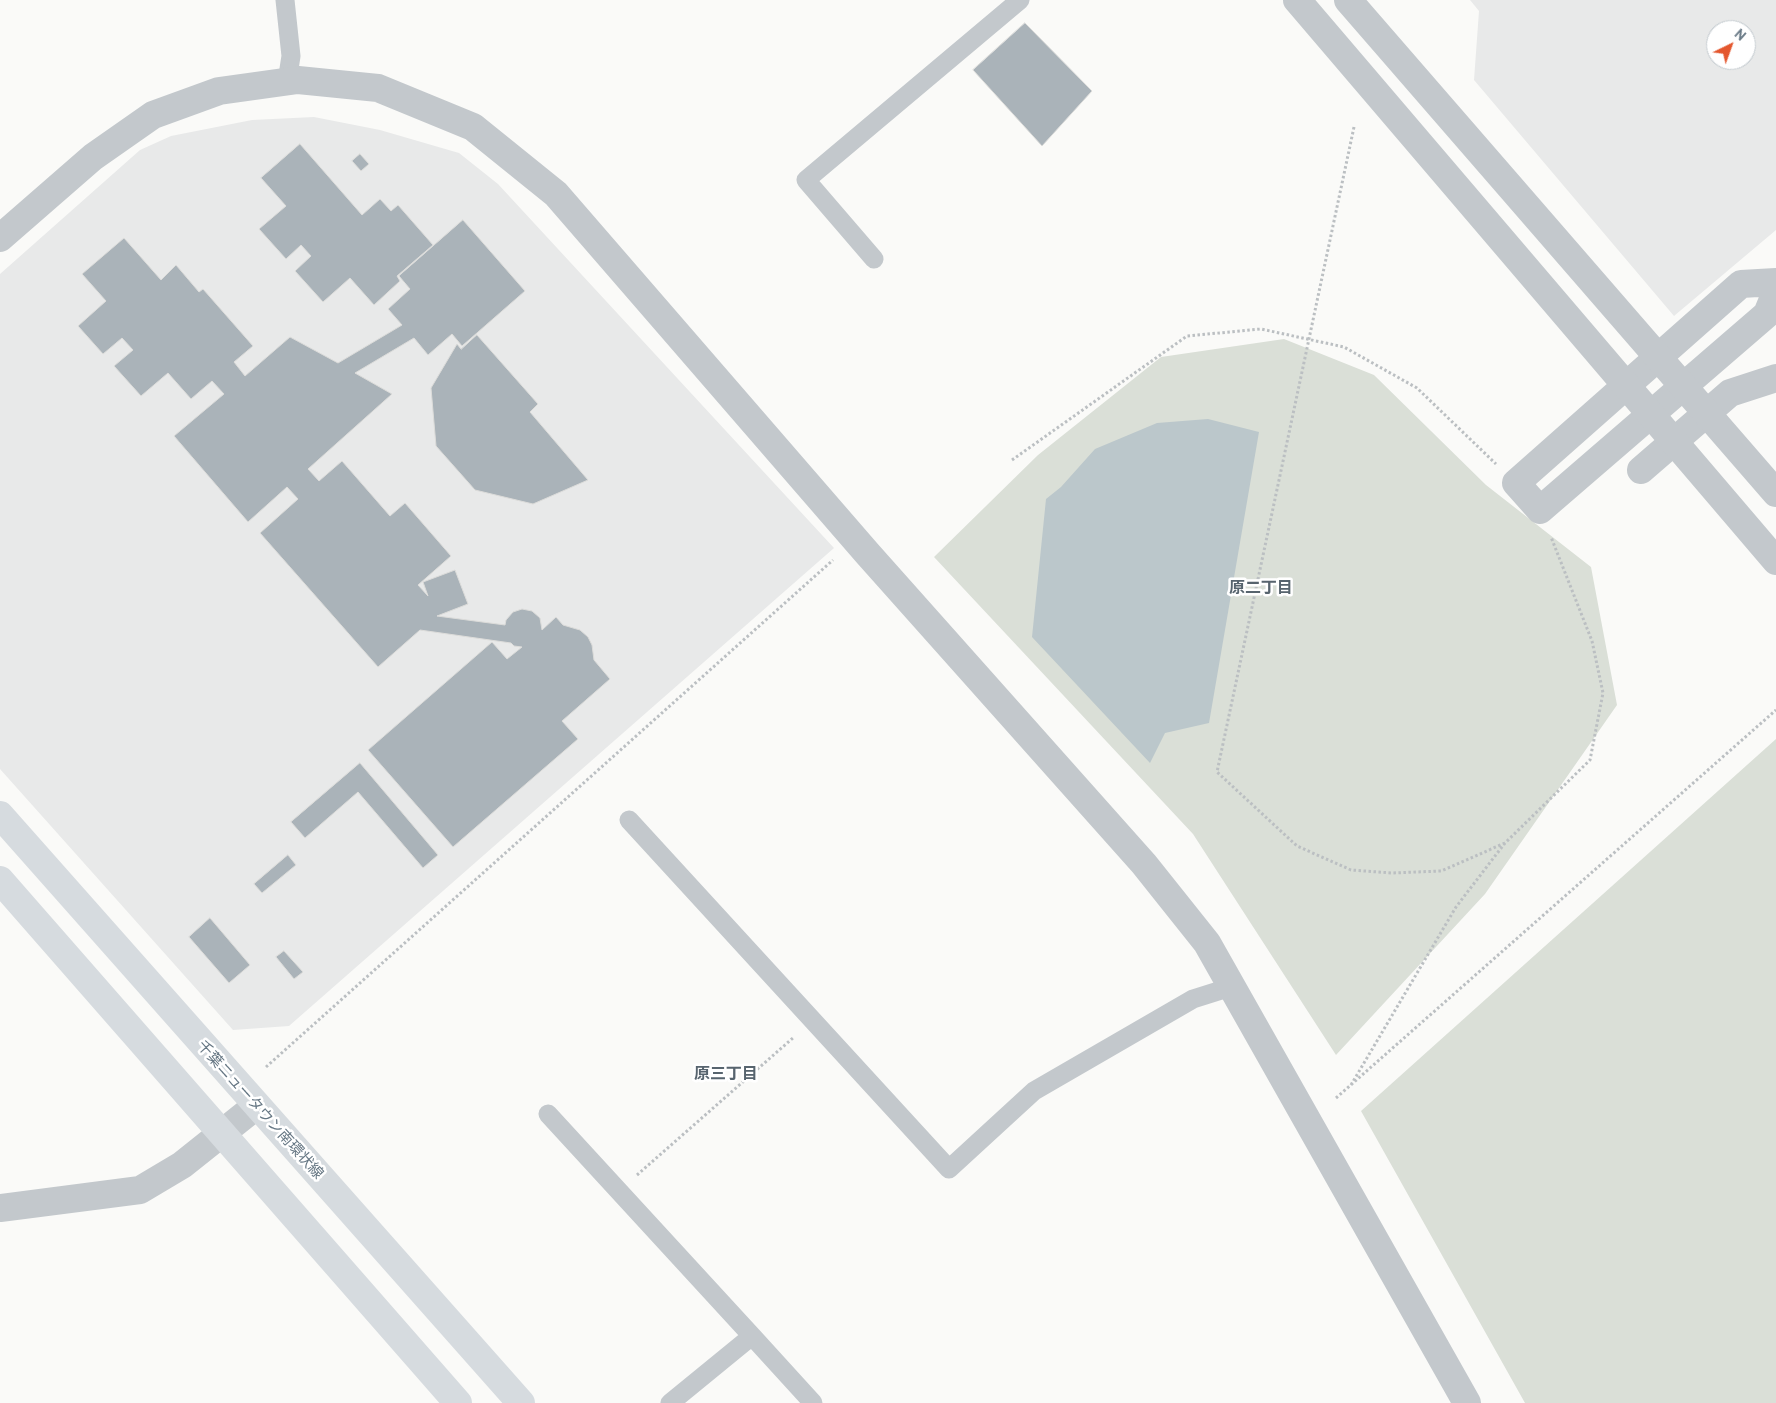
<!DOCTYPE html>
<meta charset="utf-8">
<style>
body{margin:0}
#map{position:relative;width:1776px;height:1403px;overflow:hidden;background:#fafaf8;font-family:"PT Sans",sans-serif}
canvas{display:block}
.north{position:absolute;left:1706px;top:20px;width:50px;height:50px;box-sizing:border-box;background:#fff;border:1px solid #c1c8cd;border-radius:50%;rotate:42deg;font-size:14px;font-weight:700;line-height:20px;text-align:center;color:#657683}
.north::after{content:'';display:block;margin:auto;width:18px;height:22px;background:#e4572e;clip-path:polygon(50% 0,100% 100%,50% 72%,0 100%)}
</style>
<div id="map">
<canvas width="1776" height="1403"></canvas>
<div class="north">N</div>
</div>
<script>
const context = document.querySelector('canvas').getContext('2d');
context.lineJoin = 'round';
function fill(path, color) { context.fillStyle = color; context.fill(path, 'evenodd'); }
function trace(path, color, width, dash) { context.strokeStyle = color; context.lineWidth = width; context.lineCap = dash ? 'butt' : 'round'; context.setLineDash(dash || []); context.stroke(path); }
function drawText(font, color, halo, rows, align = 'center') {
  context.font = font + ' "PT Sans","Noto Sans JP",sans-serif'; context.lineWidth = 5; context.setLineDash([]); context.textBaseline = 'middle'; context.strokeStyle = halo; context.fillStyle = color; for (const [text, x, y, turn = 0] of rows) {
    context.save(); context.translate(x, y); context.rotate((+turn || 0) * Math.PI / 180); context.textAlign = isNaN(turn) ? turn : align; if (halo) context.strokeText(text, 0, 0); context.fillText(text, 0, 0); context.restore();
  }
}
const built = new Path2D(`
 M 1470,0 L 1776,0 L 1776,230 L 1674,316 L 1474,80 L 1479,11 ZM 1716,30 L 1746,30 L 1746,60 L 1716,60 Z
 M 314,117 L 380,130 L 459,153 L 498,184 L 834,548 L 289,1026 L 233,1030 L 0,769 L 0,274 L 140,150 L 171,136 L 252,120 Z`);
const green = new Path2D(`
 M 1284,339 L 1374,375 L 1486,485 L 1591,567 L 1617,705 L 1485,894 L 1336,1055 L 1193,834 L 934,557 L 1038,455 L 1161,357 Z
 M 1776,739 L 1776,1403 L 1525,1403 L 1361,1111 Z`);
const water = new Path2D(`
 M 1208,419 L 1259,432 L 1209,723 L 1165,733 L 1150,763 L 1032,637 L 1046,499 L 1061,487 L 1095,449 L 1157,423 Z`);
const building = new Path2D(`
 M 1025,23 L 1092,91 L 1042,146 L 973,70 Z
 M 300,144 L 362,215 L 380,199 L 391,211 L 398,205 L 433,245 L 397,276 L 400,281 L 374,305 L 350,278 L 323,302 L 295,271 L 311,256 L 301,245 L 286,259 L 259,229 L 286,206 L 261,178 Z
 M 360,154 L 369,164 L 361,171 L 352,161 Z
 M 463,220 L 525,291 L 462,346 L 452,334 L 428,355 L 414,338 L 355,373 L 392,394 L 308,469 L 319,481 L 342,461 L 390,516 L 405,503 L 451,556 L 418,585 L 428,596 L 423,582 L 455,570 L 468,604 L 437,616 L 505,625 L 506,620 L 513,612 L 522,609 L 532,611 L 540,618 L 542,630 L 556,617 L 563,625 L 580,630 L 588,637 L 592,645 L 594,660 L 610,679 L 562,721 L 578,739 L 453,847 L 368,750 L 492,642 L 507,659 L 522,647 L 514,646 L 511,643 L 420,630 L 378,667 L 260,533 L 298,499 L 287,487 L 248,522 L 174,436 L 224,394 L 212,381 L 191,399 L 168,373 L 141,396 L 114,366 L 133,350 L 122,338 L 103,354 L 78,326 L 106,301 L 82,274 L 124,238 L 161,280 L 176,265 L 199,292 L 203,289 L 253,346 L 234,362 L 245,376 L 290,337 L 338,363 L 402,325 L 388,309 L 410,289 L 399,276 Z
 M 477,335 L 538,404 L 530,412 L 588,480 L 533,504 L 475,490 L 436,446 L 431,388 L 457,344 L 461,349 Z
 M 360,763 L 438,855 L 423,868 L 358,792 L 305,838 L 291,822 Z
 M 288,855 L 296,865 L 262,893 L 254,884 Z
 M 210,918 L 250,965 L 229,983 L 189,937 Z
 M 284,951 L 303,972 L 294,979 L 276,957 Z`);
const path = new Path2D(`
 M 1354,127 L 1217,772 L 1297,846 L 1351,870 L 1392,873 L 1441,871 L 1505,843
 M 1012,460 L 1187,336 L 1261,329 L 1344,347 L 1417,388 L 1496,464
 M 266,1067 L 833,560
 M 1351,1085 L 1456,907 L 1505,843 L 1590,760 L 1603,693 L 1592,641 L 1551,537
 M 1336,1098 L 1776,710
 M 637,1175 L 794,1037`);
const service = new Path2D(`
 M 285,0 L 291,56 L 287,82
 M 874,259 L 806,180 L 1020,0
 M 629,820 L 949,1169 L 1034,1091 L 1193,999 L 1231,987
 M 548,1114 L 752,1336 L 670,1403
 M 752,1336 L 813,1403`);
const pedestrian = new Path2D(`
 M 1776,282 L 1741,284 L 1516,483 L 1540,510 L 1767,314 L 1776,292
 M 1641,470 L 1730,393 L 1776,378`);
const minor = new Path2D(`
 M 0,1208 L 140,1190 L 182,1165 L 256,1106`);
const tertiary = new Path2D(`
 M 1297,0 L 1776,561
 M 1348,0 L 1776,493
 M 0,238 L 93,157 L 153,115 L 219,91 L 298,80 L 378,88 L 473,127 L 556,194 L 867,553 L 1144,864 L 1207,943 L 1467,1403`);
const secondary = new Path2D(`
 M 0,815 L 521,1403
 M 0,880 L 458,1403`);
const streetNames = [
 ["千葉ニュータウン南環状線",260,1110,48]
];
const neighbourhoodNames = [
 ["原二丁目",1261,588],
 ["原三丁目",726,1074]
];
fill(built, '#e8e9e9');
fill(green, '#dadfd7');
fill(water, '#bbc7cb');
fill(building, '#aab3b9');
trace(building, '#dcdcda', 1);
trace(path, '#bbbfc2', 3, [2.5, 2.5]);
trace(service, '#c3c8cc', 19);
trace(pedestrian, '#c3c8cc', 28);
trace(minor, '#c3c8cc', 28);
trace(tertiary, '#c3c8cc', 28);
trace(secondary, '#d6dbdf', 28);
drawText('15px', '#657683', '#fff', streetNames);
drawText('bold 16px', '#57646e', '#fff', neighbourhoodNames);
</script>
